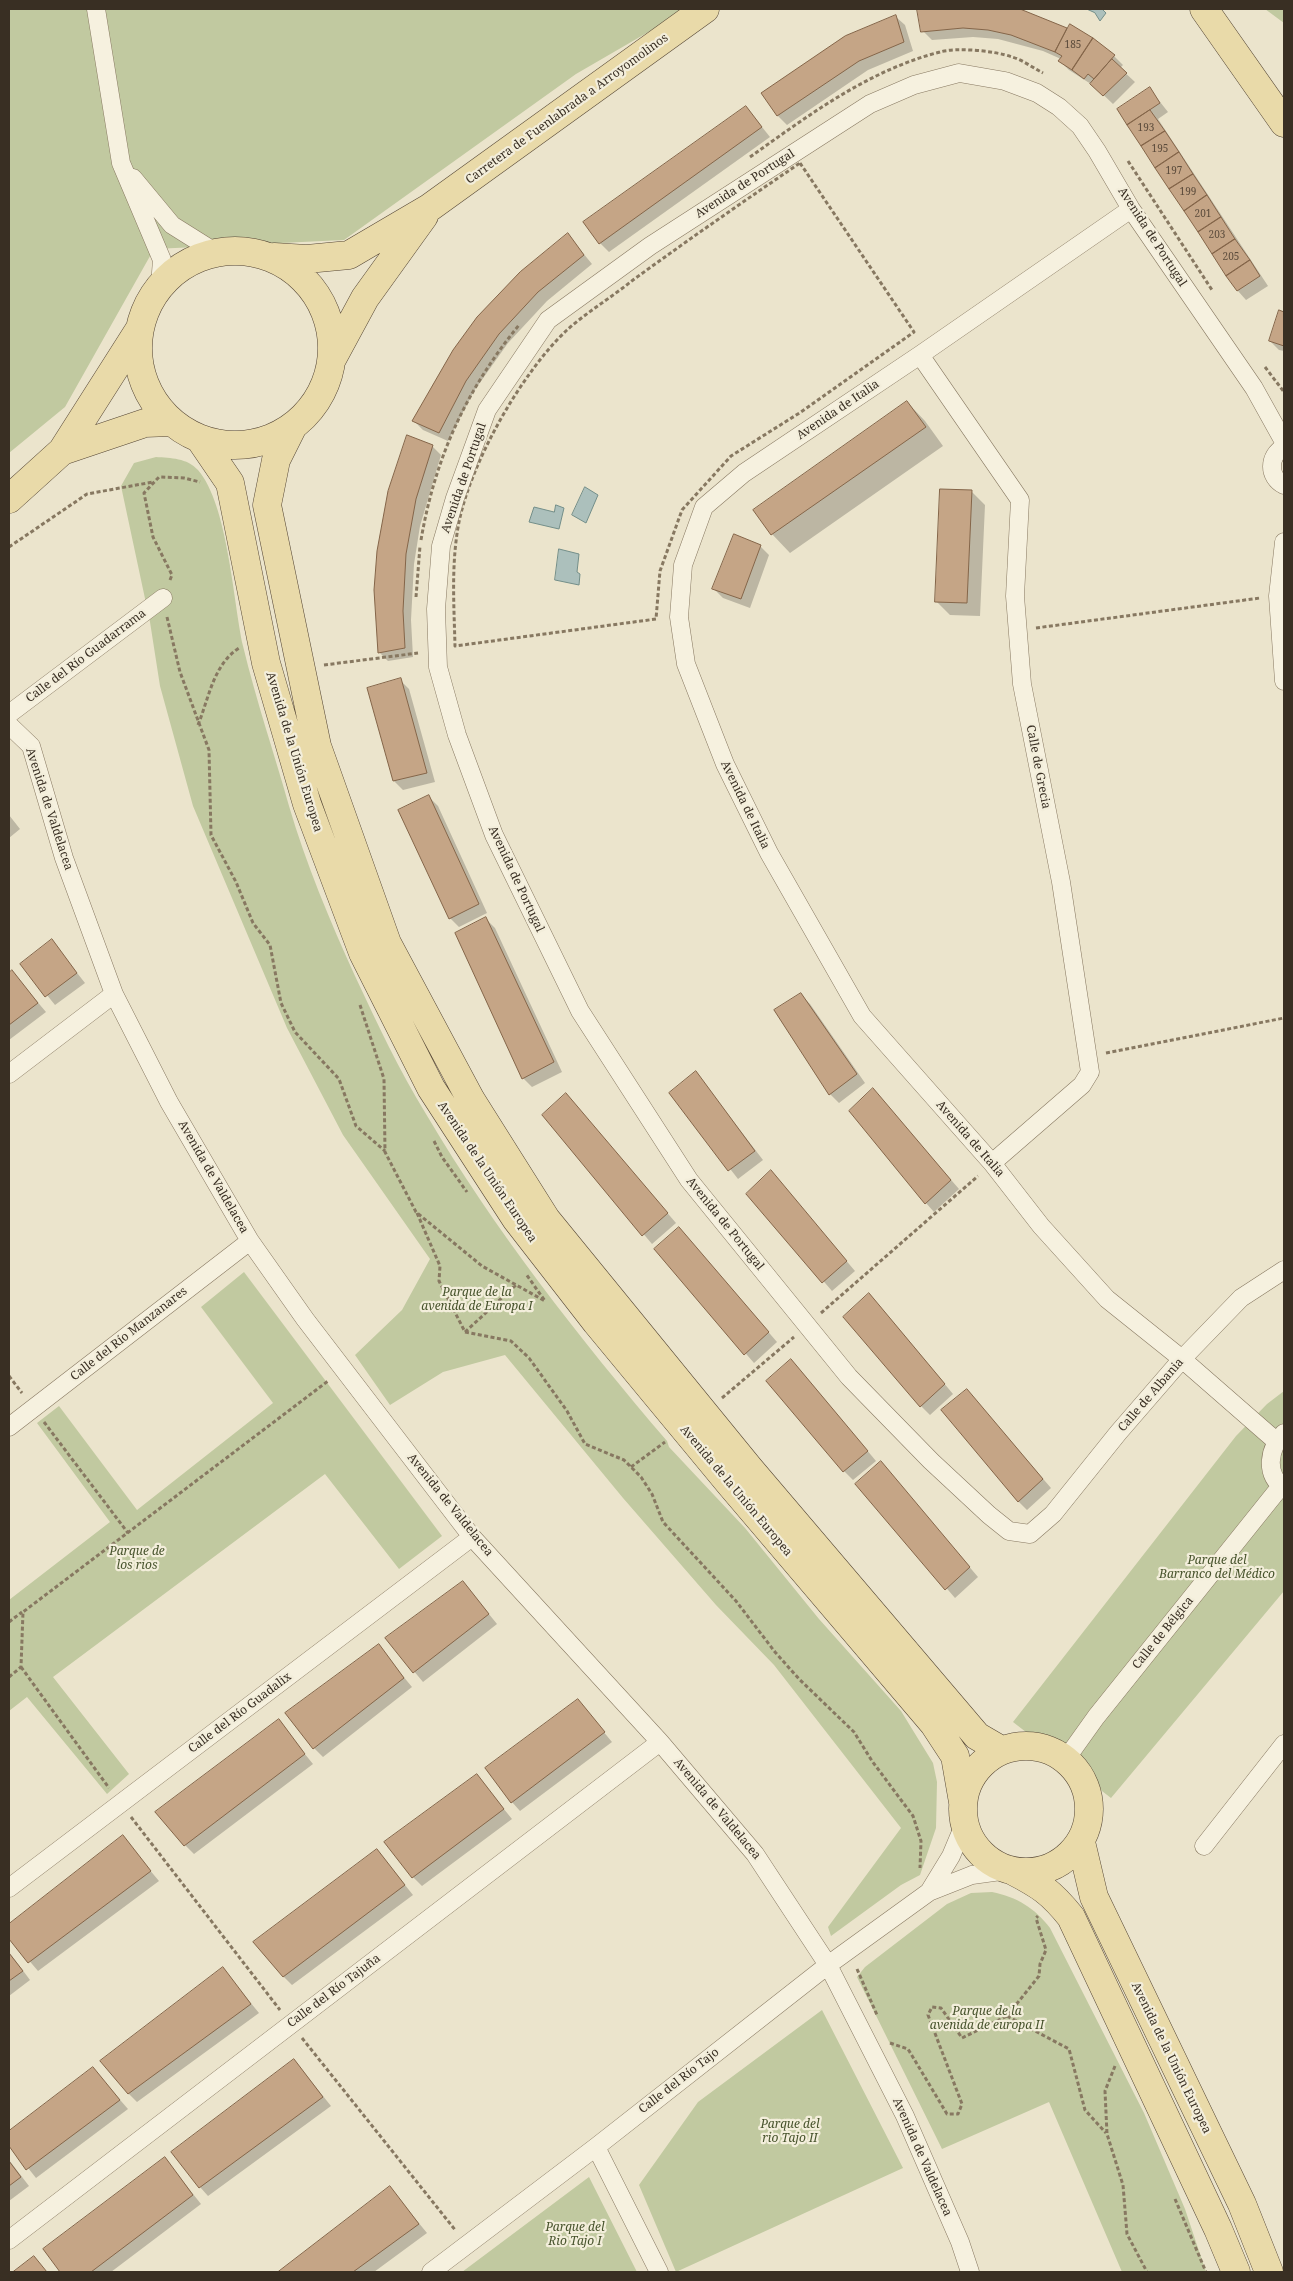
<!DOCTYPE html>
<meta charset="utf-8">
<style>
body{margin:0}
#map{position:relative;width:1293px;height:2281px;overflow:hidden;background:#ebe4cc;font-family:"Noto Serif",serif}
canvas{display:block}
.frame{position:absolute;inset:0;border:10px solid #392f23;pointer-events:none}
</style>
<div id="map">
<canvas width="1293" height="2281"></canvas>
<div class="frame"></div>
</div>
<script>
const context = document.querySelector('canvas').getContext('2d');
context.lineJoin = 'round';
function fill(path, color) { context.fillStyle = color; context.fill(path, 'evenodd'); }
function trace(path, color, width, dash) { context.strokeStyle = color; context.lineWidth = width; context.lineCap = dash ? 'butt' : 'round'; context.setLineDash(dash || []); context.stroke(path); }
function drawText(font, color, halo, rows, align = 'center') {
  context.font = font + ' "Noto Serif",serif'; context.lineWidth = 4.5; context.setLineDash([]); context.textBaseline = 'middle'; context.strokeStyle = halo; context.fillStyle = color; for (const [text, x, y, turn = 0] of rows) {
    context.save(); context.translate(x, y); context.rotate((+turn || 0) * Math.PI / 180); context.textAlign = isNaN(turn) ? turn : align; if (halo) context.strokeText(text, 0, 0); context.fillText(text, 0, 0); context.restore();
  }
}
const green = new Path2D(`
 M 9,9 L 688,9 L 576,74 L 344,240 L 154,249 L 65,407 L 9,453 Z
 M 1265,9 L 1284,9 L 1284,23 Z
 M 156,457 C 171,458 187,458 198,470 C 228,505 233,600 243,646 C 256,700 274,753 289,806 C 306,864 330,921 355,976 C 377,1023 399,1070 426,1114 C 495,1231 579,1338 667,1441 L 669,1447 L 745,1528 L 819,1619 L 901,1711 L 933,1763 L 937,1782 L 936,1828 L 920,1875 L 901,1885 L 831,1936 L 828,1927 L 901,1828 L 774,1665 L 716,1605 L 623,1498 L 505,1355 L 443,1372 L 390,1405 L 355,1355 L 402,1310 L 430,1259 L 343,1135 L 287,1028 L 193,806 L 160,686 L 150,622 L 121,486 L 134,463 Z
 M 244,1272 L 442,1536 L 399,1569 L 325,1474 L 53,1677 L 129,1774 L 107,1794 L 27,1697 L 9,1711 L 9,1600 L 110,1522 L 37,1423 L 59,1406 L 137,1510 L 273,1403 L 201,1307 Z
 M 1284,1391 L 1284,1591 L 1111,1798 L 1013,1722 L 1236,1436 L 1267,1404 Z
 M 992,1892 C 1017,1897 1035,1908 1050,1928 L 1144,2113 L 1185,2209 L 1206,2272 L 1122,2272 L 1049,2102 L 942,2149 L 857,1977 L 865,1967 L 947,1904 L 971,1893 Z
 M 822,2010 L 903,2168 L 676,2272 L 639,2185 L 698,2102 Z
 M 589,2177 L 637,2272 L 462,2272 Z`);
const water = new Path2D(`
 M 1087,9 L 1102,9 L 1106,13 L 1100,21 L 1095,13 Z
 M 585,487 L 598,495 L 586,523 L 572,515 Z
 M 556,505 L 564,508 L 559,529 L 529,522 L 534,507 L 554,512 Z
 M 559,549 L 579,554 L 577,572 L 580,574 L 579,585 L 555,580 Z`);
const shadow = new Path2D(`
 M 918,9 L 1017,9 L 1068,30 L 1114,56 L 1123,65 L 1120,68 L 1135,82 L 1113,104 L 1094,86 L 1069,70 L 1060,61 L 1061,59 L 1043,51 L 998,39 L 973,37 L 932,40 L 923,31 Z
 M 896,17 L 905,25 L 913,51 L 868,70 L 787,125 L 778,116 L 763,94 Z
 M 1149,88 L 1168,112 L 1158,119 L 1268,286 L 1246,300 L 1238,291 L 1118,109 Z
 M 746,107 L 770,137 L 609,252 L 600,243 Z
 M 568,235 L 592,264 L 547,301 L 508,343 L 474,391 L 448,441 L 423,430 L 414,421 L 432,386 L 466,334 Z
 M 1280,312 L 1284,313 L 1284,351 L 1279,350 L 1270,341 Z
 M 907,402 L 925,421 L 943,446 L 790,553 L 772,534 L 755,510 Z
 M 432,446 L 441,455 L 420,526 L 414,564 L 411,620 L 413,657 L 388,661 L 379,652 L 375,590 Z
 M 971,491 L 985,505 L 980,616 L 950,615 L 936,601 Z
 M 760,546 L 769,555 L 750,608 L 723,598 L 714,589 Z
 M 400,680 L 409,689 L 435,782 L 403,790 L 394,781 Z
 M 429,797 L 438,806 L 487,913 L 459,927 L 450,918 Z
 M 9,815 L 20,829 L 9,838 Z
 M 486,919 L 495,928 L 562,1072 L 532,1087 L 523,1078 L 456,933 Z
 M 52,941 L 85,983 L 55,1005 L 22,964 Z
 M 12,972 L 46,1012 L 9,1040 L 9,974 Z
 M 801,995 L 810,1004 L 865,1083 L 839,1103 L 830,1094 L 775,1011 Z
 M 696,1073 L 763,1160 L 738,1179 L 671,1093 Z
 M 873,1090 L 959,1189 L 934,1212 L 926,1203 Z
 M 566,1095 L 676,1223 L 652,1244 L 543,1115 Z
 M 771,1172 L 855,1271 L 832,1291 L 748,1194 Z
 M 679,1228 L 777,1342 L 754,1363 L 656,1250 Z
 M 878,1304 L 953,1394 L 930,1415 L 921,1406 Z
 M 800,1370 L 876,1461 L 853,1480 L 844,1471 Z
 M 967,1391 L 1051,1488 L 1027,1510 L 1018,1501 Z
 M 881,1463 L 978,1577 L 955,1598 L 857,1484 Z
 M 463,1582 L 497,1624 L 423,1682 L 387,1639 Z
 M 378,1646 L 412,1687 L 323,1757 L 314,1748 Z
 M 578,1701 L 612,1742 L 520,1811 L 512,1802 Z
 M 278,1721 L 313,1764 L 194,1854 L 185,1845 Z
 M 477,1776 L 512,1819 L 422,1886 L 413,1877 Z
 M 122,1837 L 159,1881 L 38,1971 L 9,1937 L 9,1926 Z
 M 377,1850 L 413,1895 L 292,1985 L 283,1976 Z
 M 9,1952 L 30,1980 L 9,1996 Z
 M 222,1968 L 259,2013 L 137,2102 L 128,2093 Z
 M 294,2060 L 331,2106 L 208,2196 L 200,2187 Z
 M 93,2069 L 128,2109 L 36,2178 L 9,2144 L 9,2132 Z
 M 165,2159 L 201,2204 L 111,2272 L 62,2272 L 44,2249 Z
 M 9,2160 L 29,2186 L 9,2201 Z
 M 390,2188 L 427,2233 L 374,2272 L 280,2272 Z`);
const building = new Path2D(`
 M 917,9 L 1020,9 L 1067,28 L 1055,52 L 1011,35 L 988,30 L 963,28 L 921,32 Z
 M 896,15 L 904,42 L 859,61 L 777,116 L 761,93 L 845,36 Z
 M 1070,24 L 1093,38 L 1072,70 L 1058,61 L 1062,56 L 1055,52 Z
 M 1093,38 L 1115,55 L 1094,79 L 1088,74 L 1084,79 L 1072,70 Z
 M 1112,59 L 1127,73 L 1103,96 L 1090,84 Z
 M 1150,87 L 1160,103 L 1127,125 L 1117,109 Z
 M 746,106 L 762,127 L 599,244 L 583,222 Z
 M 1150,110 L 1165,131 L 1141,146 L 1127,125 Z
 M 1165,131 L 1179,152 L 1155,168 L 1141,146 Z
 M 1179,152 L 1193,174 L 1169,189 L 1155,168 Z
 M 1193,174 L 1207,195 L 1184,211 L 1169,189 Z
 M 1207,195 L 1221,217 L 1198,232 L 1184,211 Z
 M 1221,217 L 1235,239 L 1212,254 L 1198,232 Z
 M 568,233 L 584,255 L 538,292 L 499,334 L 466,381 L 439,433 L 412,421 L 453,350 L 477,317 L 520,272 Z
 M 1235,239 L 1250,260 L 1226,276 L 1212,254 Z
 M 1250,260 L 1260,276 L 1237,291 L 1226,276 Z
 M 1279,310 L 1284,312 L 1284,346 L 1269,341 Z
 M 907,401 L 926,427 L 771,535 L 753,510 Z
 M 407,435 L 433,445 L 416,499 L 406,554 L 403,611 L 405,648 L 378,653 L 374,590 L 377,551 L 388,491 Z
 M 940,489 L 972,490 L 967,603 L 935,602 Z
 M 734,534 L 761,545 L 741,599 L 712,589 Z
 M 401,678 L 427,773 L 393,781 L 367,688 Z
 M 429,795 L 479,904 L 449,919 L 398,810 Z
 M 486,917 L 554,1062 L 522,1079 L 455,933 Z
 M 52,939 L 77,973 L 45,997 L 20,964 Z
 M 12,970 L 38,1003 L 9,1025 L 9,973 Z
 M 801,993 L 857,1074 L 829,1095 L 774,1010 Z
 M 696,1071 L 755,1151 L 728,1171 L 669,1093 Z
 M 873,1088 L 951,1180 L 925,1204 L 849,1111 Z
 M 566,1093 L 668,1213 L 642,1236 L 542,1115 Z
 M 771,1170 L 847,1261 L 822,1283 L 746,1194 Z
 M 679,1227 L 769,1332 L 744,1355 L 654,1249 Z
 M 869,1293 L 945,1384 L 920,1407 L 843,1317 Z
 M 791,1359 L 868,1451 L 843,1472 L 766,1381 Z
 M 967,1389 L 1043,1479 L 1018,1502 L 941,1410 Z
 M 881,1461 L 970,1567 L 945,1590 L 855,1484 Z
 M 463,1581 L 489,1614 L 413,1673 L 385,1638 Z
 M 379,1644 L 404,1678 L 313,1749 L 285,1713 Z
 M 578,1699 L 605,1732 L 511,1803 L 485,1768 Z
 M 279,1719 L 305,1754 L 184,1846 L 155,1812 Z
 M 477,1774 L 504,1809 L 412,1878 L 384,1842 Z
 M 123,1835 L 151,1871 L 28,1963 L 9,1939 L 9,1924 Z
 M 377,1849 L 405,1885 L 283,1977 L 253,1942 Z
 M 9,1953 L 23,1971 L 9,1981 Z
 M 223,1967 L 251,2004 L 128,2094 L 100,2061 Z
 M 294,2059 L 323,2097 L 199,2188 L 171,2152 Z
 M 93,2067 L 120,2100 L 26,2170 L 9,2146 L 9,2131 Z
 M 165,2157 L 193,2195 L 91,2272 L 60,2272 L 43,2249 Z
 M 9,2161 L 21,2177 L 9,2186 Z
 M 390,2186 L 419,2224 L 353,2272 L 278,2272 Z
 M 34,2256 L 47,2272 L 13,2272 Z`);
const path = new Path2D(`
 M 750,157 C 809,115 869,70 940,52 C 957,47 996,51 1012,57 C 1023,60 1033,68 1043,73
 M 1128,161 L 1212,290
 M 800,163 L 914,332 L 801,412 L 731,456 L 682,510 L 660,571 L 656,619 L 455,646 C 454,605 451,563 459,522 C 471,462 522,372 567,330 C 587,312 612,297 633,280 C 688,240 744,201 800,163 Z
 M 1265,367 L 1284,392
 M 421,540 C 435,458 466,390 519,325
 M 9,547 L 87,494 L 153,482
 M 170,580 L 172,575 L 153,537 L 144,493 L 159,477 L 184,478 L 200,482
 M 416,597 L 420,546
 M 167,617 L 180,672 L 209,750 L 211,835 L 236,882 L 253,923 L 270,945 L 281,1003 L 295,1032 L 339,1079 L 356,1126 L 385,1151
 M 1036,628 L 1260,598
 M 324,665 L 418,653
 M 198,725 C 209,698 213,665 239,648
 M 360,1005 L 384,1079 L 385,1152 L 416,1212 L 482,1266 L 545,1301 L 526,1274
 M 1106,1053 L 1284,1018
 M 434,1141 L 442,1157 L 467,1192
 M 417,1213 L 440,1266 L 439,1281 L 465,1332
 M 821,1313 L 978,1176
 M 465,1332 L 511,1341 L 529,1358 L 567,1411 L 585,1444 L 624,1460 L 641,1477 L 652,1494 L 663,1522 L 736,1601 L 775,1652 L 799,1679 L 854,1732 L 872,1761 L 913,1816 L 921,1841 L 920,1868
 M 465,1332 L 516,1285
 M 9,1376 L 22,1393
 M 722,1398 L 794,1337
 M 44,1422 L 128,1533
 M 631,1467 L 665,1442
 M 9,1622 L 22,1612
 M 21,1667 L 109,1788
 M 9,1677 L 21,1667 L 23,1612 L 328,1381
 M 131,1817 L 280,2010
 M 857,1969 L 877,2015
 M 1007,2016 L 1069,2049 L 1085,2110 L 1106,2133
 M 302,2038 L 456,2231
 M 890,2043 L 908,2049 L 947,2114 L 958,2114 L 962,2104 L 928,2015 L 932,2007 L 941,2008 L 962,2038 L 1007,2016 L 1039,1976 L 1040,1964 L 1046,1950 L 1036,1918 L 1038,1916
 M 1115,2066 L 1105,2091 L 1107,2134 L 1123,2185 L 1127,2234 L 1147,2272
 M 1175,2199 L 1206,2272`);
const minor = new Path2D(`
 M 96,9 L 121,163 L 162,260 L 160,285
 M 133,178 L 172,225 L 215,252
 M 1131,209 L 920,355 L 744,473 L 704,507 L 683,565 L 679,617 L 686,664 L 725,764 L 769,853 L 862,1016 L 992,1163 L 1041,1226 L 1107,1299 L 1182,1359 L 1276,1441
 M 920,355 L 1020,500 L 1015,596 L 1022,684 L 1061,882 L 1090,1072 L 1082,1085 L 992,1163
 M 1284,442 L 1254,388 L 1131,209 L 1097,151 L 1080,126 L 1059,107 L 1037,93 L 1005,81 L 959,73 L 914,85 L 870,104 L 650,246 L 548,320 L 487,410 L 455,498 L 441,546 L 436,609 L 438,667 L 457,735 L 494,835 L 580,1011 L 689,1180 L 849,1377 L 931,1461 L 989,1515 L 1009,1531 L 1030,1534 L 1053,1514 L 1118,1433 L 1182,1359 L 1241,1298 L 1284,1270
 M 1284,447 C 1268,456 1268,477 1284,485
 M 1284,542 L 1278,596 L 1284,681
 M 9,714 L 163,598
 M 9,725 L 31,746 L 64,858 L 114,994 L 169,1102 L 250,1241 L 305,1319 L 472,1537 L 660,1742 L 755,1854 L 828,1965 L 905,2116 L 960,2242 L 970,2272
 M 9,1074 L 114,994
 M 9,1427 L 250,1241
 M 1284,1433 C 1269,1448 1264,1474 1284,1488
 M 1066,1759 L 1096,1717 L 1281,1486
 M 1204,1846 L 1284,1744
 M 9,1888 L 472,1537
 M 929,1892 L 951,1856 L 964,1825
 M 596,2147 L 659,2272
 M 9,2240 L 660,1742
 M 431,2272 L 596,2147 L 828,1965 L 929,1892 L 972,1875 L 1008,1870`);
const primary = new Path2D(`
 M 1204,9 L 1284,123
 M138 348a97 97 0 1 1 194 0a97 97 0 1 1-194 0Z
 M 274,257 L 307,259 L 349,255 L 429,208 L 705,9
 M 332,359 L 365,298 L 424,216
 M 293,426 L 276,460 L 267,505 L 317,746 L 387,943 L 471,1100 L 546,1219 L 749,1468 L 977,1736 L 1001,1750
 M 200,439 L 230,483 L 266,663 L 307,804 L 363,953 L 431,1088 L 516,1219 L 596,1322 L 730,1484 L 934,1724 L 955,1756 L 963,1802
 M 62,451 L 145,423 L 171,422
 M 9,499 L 62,451 L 139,330
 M963 1809a63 63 0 1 1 126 0a63 63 0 1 1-126 0Z
 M 1081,1842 L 1094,1897 L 1242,2204 L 1269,2272
 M 1013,1871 C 1040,1885 1051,1892 1071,1917 L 1218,2229 L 1236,2272`);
const numberNames = [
 ["185",1073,45],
 ["193",1146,128],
 ["195",1160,149],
 ["197",1174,171],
 ["199",1188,192],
 ["201",1203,214],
 ["203",1217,235],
 ["205",1231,257]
];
const streetNames = [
 ["Carretera de Fuenlabrada a Arroyomolinos",567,109,-36],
 ["Avenida de Portugal",745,184,-33],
 ["Avenida de Portugal",1152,237,57],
 ["Avenida de Italia",838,410,-34],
 ["Avenida de Portugal",464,478,-71],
 ["Calle del Río Guadarrama",86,656,-37],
 ["Avenida de la Unión Europea",294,752,73],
 ["Calle de Grecia",1038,767,79],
 ["Avenida de Italia",745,805,64],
 ["Avenida de Valdelacea",49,809,72],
 ["Avenida de Portugal",516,879,65],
 ["Avenida de Italia",970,1139,49],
 ["Avenida de la Unión Europea",487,1172,56],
 ["Avenida de Valdelacea",213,1177,60],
 ["Avenida de Portugal",725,1224,51],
 ["Calle del Río Manzanares",129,1334,-38],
 ["Calle de Albania",1151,1395,-49],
 ["Avenida de la Unión Europea",736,1491,50],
 ["Avenida de Valdelacea",450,1505,51],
 ["Calle de Bélgica",1163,1633,-51],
 ["Calle del Río Guadalix",240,1713,-37],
 ["Avenida de Valdelacea",717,1809,50],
 ["Calle del Río Tajuña",334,1991,-37],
 ["Avenida de la Unión Europea",1171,2058,64],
 ["Calle del Río Tajo",679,2081,-38],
 ["Avenida de Valdelacea",922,2157,66]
];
const parkNames = [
 ["Parque de la",477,1293],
 ["avenida de Europa I",477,1307],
 ["Parque de",137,1552],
 ["los rios",137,1566],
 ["Parque del",1217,1561],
 ["Barranco del Médico",1217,1575],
 ["Parque de la",987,2012],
 ["avenida de europa II",987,2026],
 ["Parque del",790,2125],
 ["rio Tajo II",790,2139],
 ["Parque del",575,2228],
 ["Rio Tajo I",575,2242]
];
fill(green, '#c1c9a0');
fill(water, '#acc0bc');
trace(water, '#738e89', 1);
fill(shadow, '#0003');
fill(building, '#c5a586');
trace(building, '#846549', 1);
trace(minor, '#877861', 19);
trace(primary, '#554635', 29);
trace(path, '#877861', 3, [4, 2.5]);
trace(minor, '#f6f1df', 18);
trace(primary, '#e9daa9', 28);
drawText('10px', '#5c4c3c', null, numberNames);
drawText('12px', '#392f23', '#f3eedb', streetNames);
drawText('italic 12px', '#47532c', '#f3eedb', parkNames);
</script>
